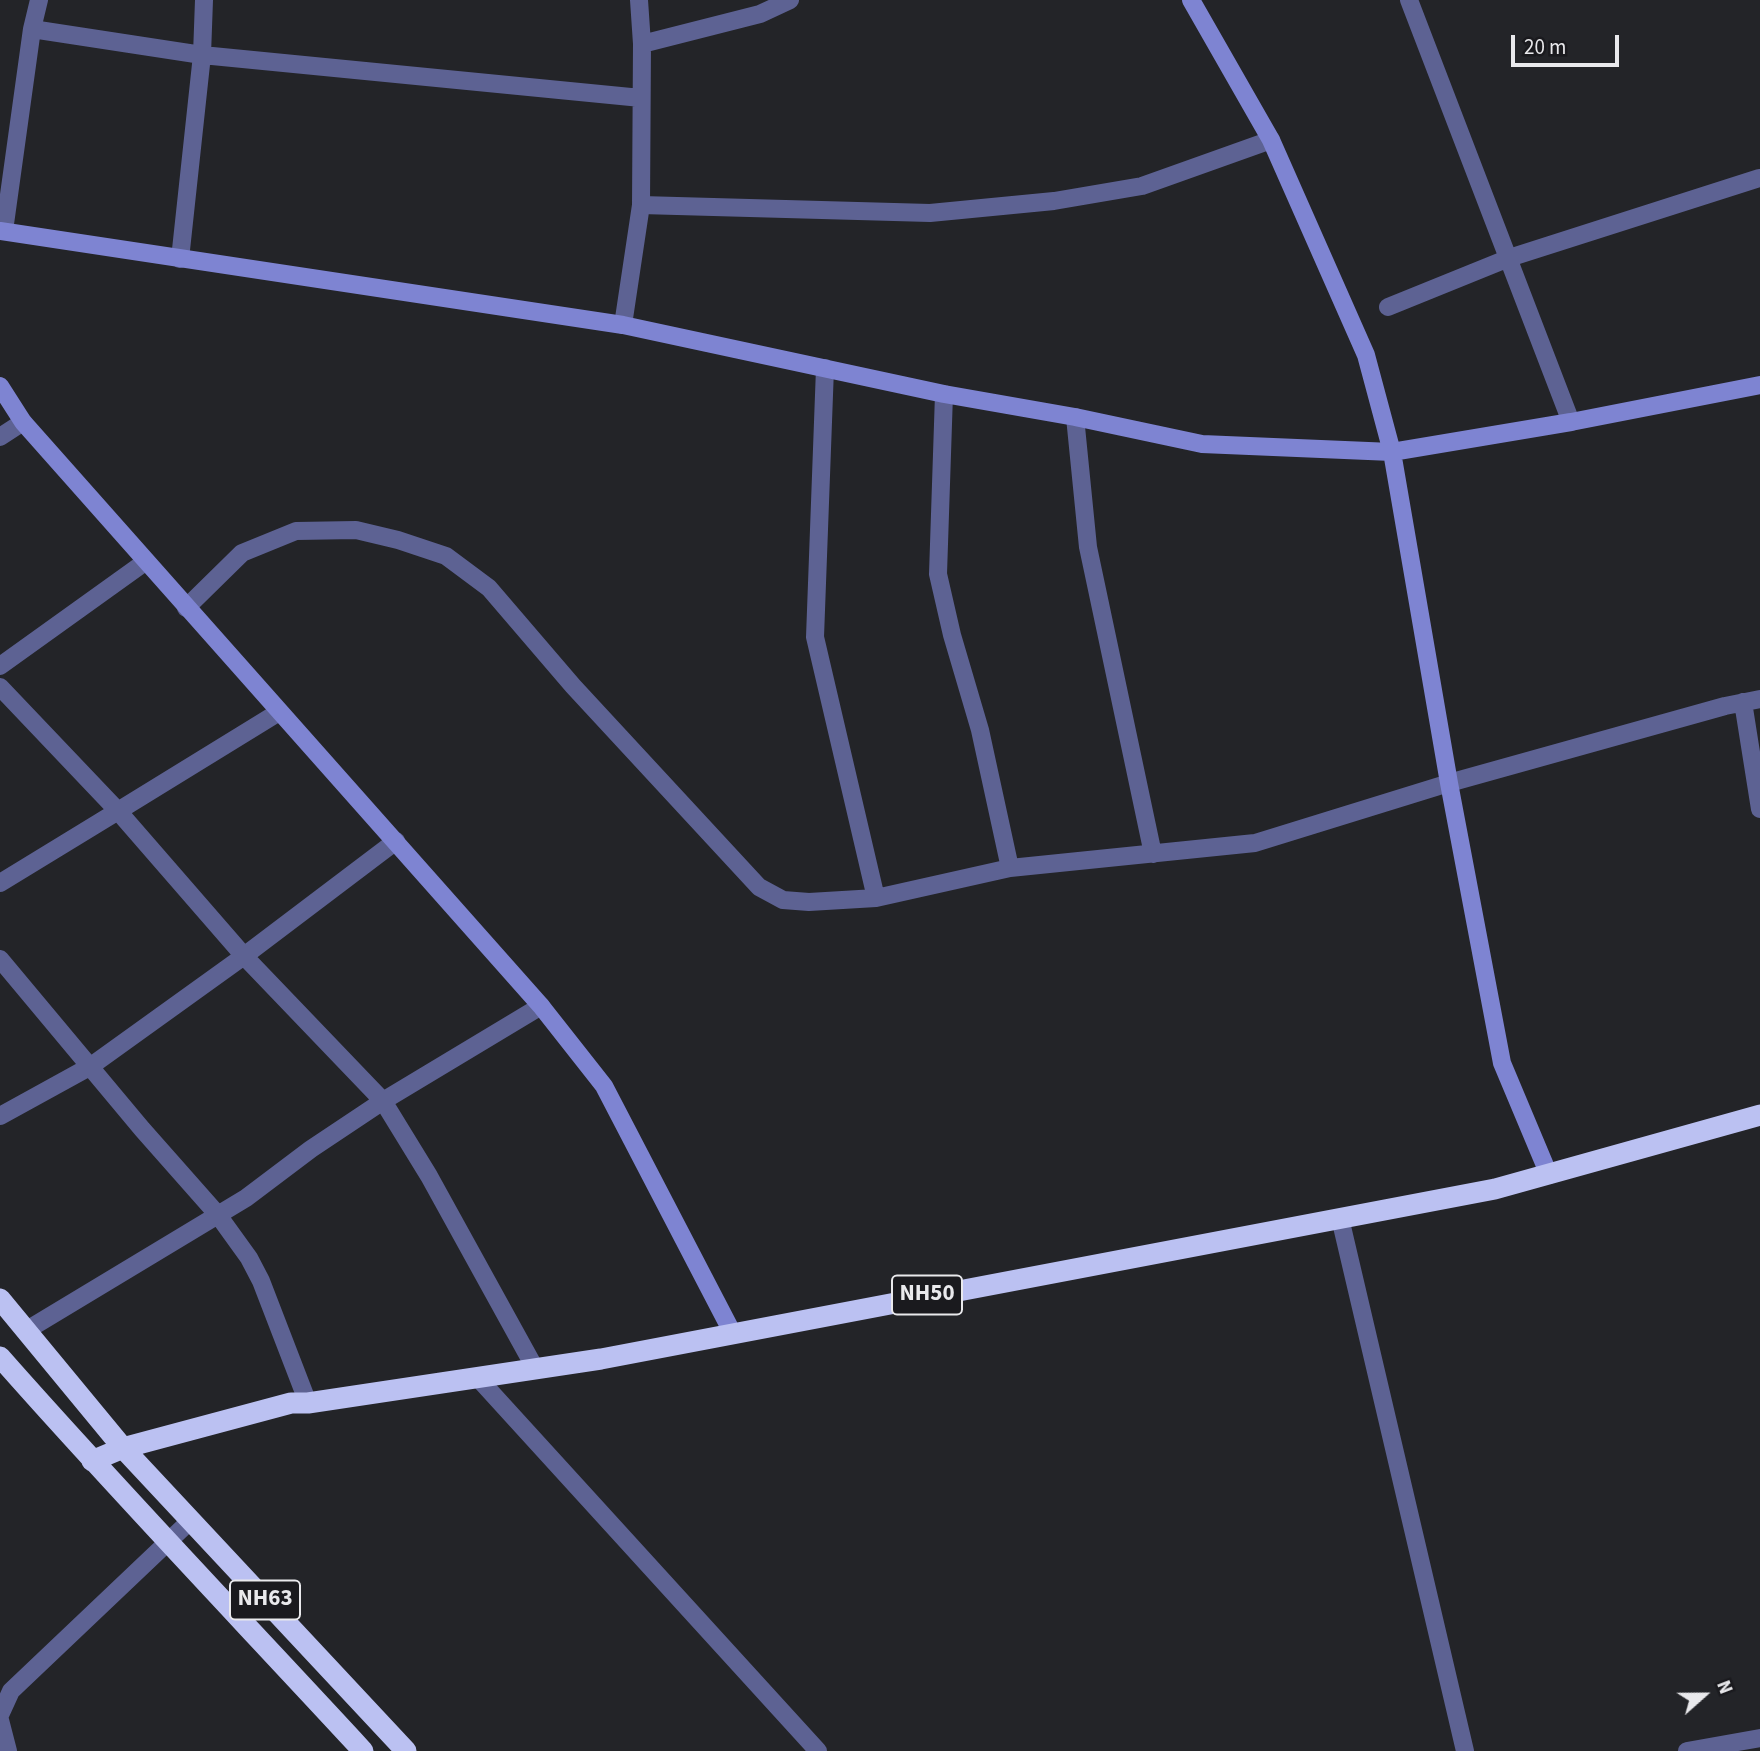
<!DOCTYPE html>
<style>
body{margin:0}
#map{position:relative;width:1760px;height:1751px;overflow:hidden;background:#232428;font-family:"Source Sans 3",sans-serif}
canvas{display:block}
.north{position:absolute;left:1669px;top:1660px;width:70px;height:70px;-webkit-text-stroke:5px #1a1a1e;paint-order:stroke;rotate:69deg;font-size:19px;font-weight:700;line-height:28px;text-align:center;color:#e9e9ec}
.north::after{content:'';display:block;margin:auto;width:24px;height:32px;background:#e9e9ec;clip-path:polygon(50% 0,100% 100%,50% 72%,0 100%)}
.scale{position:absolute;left:1511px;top:35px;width:108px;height:32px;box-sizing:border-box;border:4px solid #e9e9ec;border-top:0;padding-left:9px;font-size:21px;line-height:24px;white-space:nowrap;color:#e9e9ec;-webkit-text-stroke:5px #1a1a1e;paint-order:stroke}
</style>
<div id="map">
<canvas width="1760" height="1751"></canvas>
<div class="north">N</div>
<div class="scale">20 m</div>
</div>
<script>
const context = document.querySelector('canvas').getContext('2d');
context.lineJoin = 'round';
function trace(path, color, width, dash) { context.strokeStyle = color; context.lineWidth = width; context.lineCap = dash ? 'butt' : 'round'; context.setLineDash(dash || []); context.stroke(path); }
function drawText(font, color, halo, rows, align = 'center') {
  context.font = font + ' "Source Sans 3",sans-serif'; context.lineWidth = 6; context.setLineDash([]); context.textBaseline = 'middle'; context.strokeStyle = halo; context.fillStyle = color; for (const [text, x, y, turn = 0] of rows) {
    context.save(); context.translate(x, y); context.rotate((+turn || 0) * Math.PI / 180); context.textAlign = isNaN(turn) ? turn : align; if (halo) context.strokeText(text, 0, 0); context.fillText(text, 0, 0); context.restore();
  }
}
const street = new Path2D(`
 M 1409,0 L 1571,422
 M 32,29 L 202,55 L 641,98
 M 642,44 L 760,14 L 790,0
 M 641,205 L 930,213 L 1054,201 L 1142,186 L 1271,140
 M 4,231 L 32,29 L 39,0
 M 180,259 L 202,55 L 204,0
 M 1388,307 L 1509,258 L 1759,178
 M 623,325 L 641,205 L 642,44 L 639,0
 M 825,368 L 815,637 L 876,898
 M 944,394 L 938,574 L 952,635 L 980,730 L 1010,868
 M 1075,417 L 1088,547 L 1153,854
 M 0,437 L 23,422
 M 186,608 L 242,553 L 296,531 L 356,530 L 398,540 L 446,556 L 489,588 L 573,686 L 759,887 L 783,900 L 809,902 L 876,898 L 1010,868 L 1255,843 L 1449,783 L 1725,706 L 1760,699
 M 0,666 L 145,562
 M 0,687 L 118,811 L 0,883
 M 1743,702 L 1760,809
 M 396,841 L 244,956 L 383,1101 L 429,1176 L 536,1370
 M 0,959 L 142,1129 L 218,1215 L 249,1258 L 261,1281 L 308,1403
 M 0,1116 L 91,1066 L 244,956 L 118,811 L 279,712
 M 1340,1218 L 1465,1751
 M 27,1330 L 246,1198 L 311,1149 L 383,1101 L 541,1006
 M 478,1378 L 818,1751
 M 0,1715 L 11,1691 L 191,1520
 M 0,1720 L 8,1751
 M 1687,1751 L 1760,1738`);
const secondary = new Path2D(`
 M 1191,0 L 1271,140 L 1366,355 L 1392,452 L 1571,422 L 1760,385
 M 0,231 L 623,325 L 944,394 L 1075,417 L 1202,444 L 1392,452 L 1449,783 L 1502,1063 L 1549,1175
 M 0,386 L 23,422 L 541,1006 L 604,1086 L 732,1332`);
const highway = new Path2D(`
 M 0,1299 L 123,1448 L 406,1751
 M 0,1357 C 118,1491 242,1620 363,1751
 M 92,1461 L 123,1448 L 291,1403 L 308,1403 L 601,1359 L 1495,1189 L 1760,1115`);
const shields = [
 [927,1295,70],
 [265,1600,70]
];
const shieldNames = [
 ["NH50",927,1295],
 ["NH63",265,1600]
];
trace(street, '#5d6293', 18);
trace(secondary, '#7e84d2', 18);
trace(highway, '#bbc1f2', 21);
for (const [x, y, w] of shields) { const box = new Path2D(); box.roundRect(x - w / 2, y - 19.5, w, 39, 5); context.fillStyle = '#1a1a1e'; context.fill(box); trace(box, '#e9e9ec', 2); }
drawText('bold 23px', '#e9e9ec', null, shieldNames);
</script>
